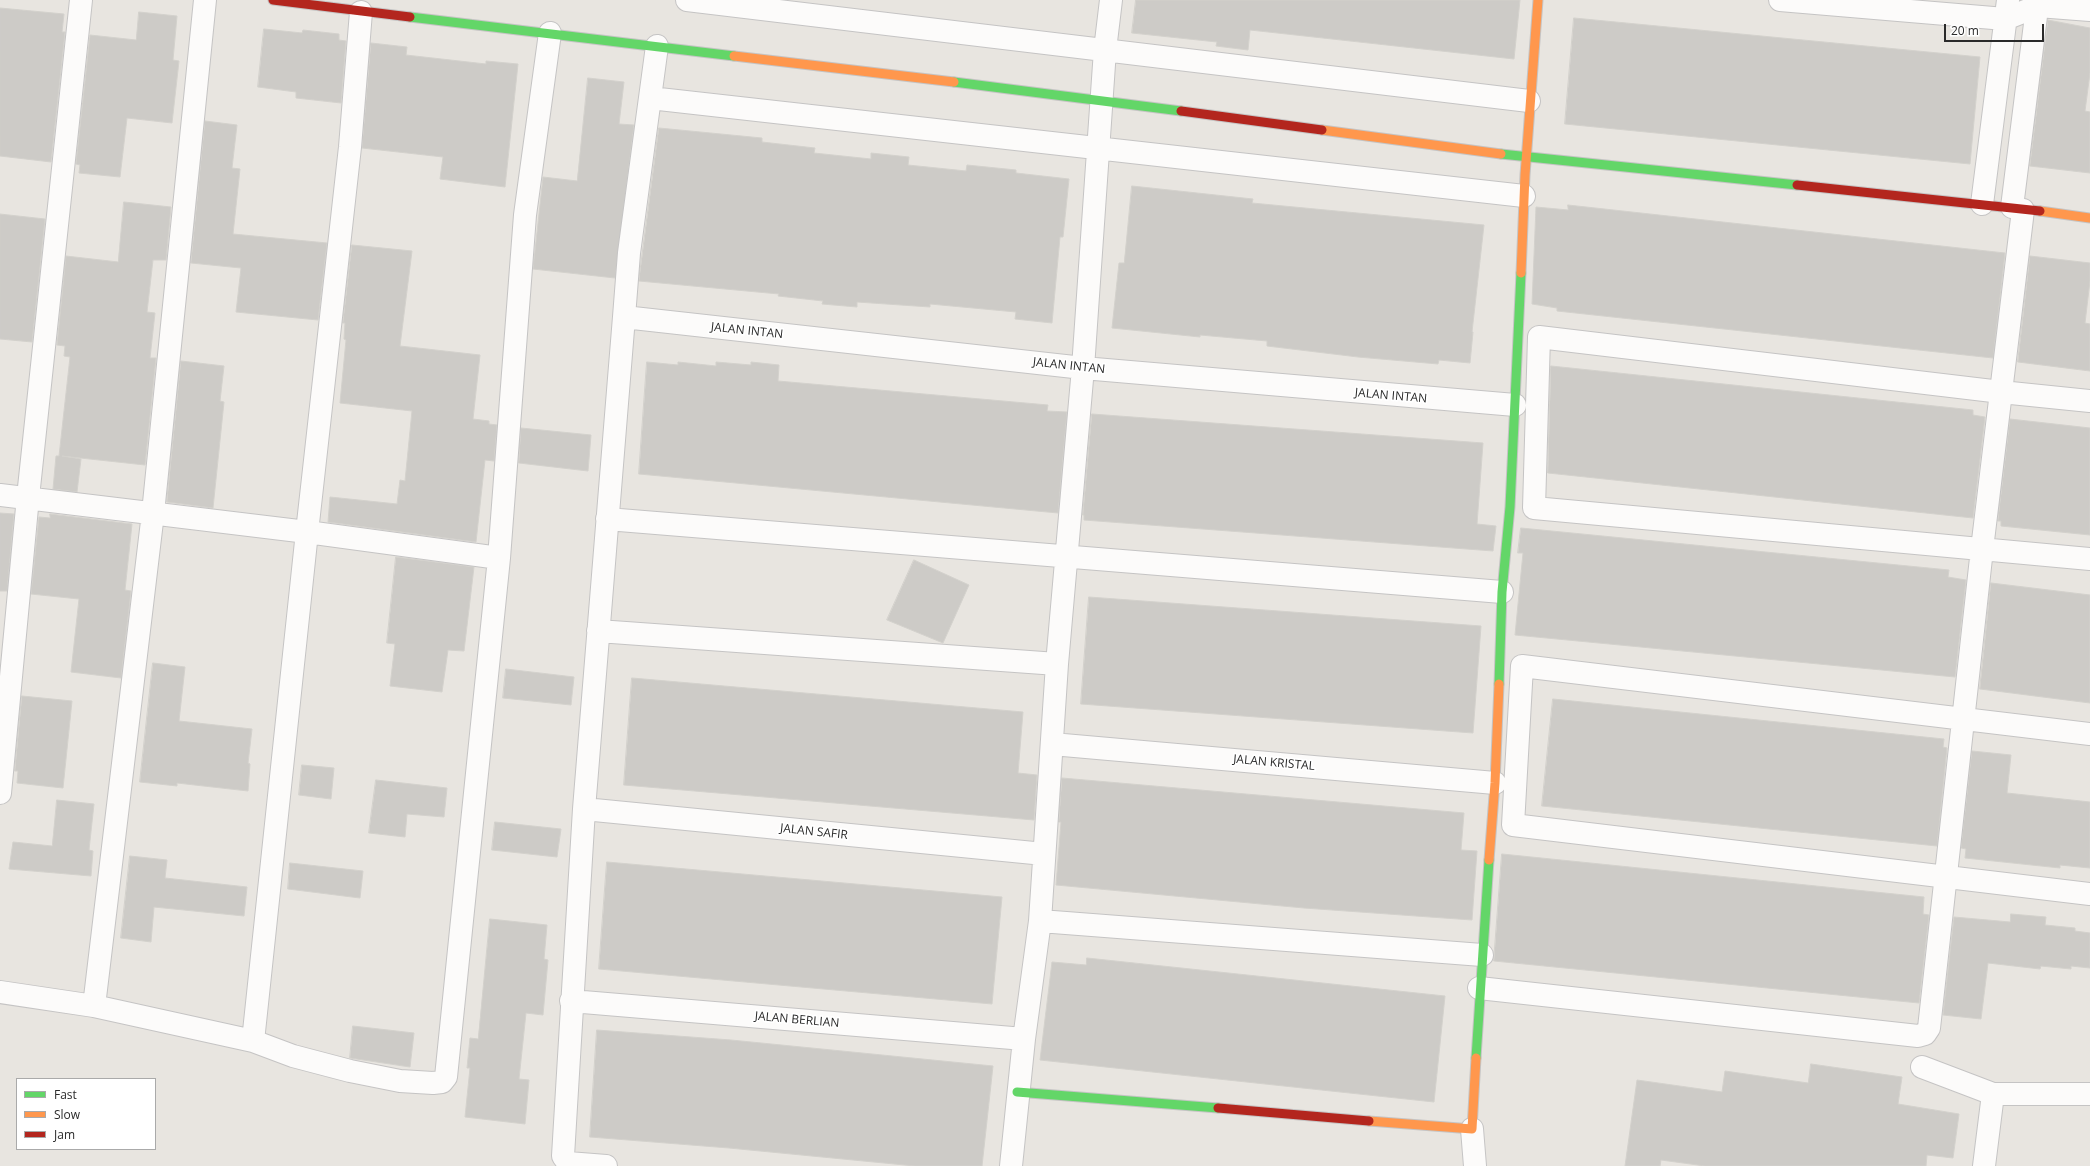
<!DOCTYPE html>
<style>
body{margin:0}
#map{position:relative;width:2090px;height:1166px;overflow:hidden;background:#e8e5e0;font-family:"Open Sans",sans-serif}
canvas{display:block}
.legend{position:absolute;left:16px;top:1078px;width:140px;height:72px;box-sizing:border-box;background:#fff;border:1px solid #aaa;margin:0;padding:5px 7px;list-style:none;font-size:12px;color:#2a2a2a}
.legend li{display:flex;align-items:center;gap:8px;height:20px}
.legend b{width:20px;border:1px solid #aaa}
.scale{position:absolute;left:1944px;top:24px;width:100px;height:18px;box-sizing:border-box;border:2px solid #2a2a2a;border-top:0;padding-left:5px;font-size:12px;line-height:14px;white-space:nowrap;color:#2a2a2a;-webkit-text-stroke:3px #fff;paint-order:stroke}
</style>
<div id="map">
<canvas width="2090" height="1166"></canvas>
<ul class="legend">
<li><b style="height:5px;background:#63d668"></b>Fast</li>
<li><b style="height:5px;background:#ff974d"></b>Slow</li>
<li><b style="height:5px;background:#b3261e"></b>Jam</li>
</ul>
<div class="scale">20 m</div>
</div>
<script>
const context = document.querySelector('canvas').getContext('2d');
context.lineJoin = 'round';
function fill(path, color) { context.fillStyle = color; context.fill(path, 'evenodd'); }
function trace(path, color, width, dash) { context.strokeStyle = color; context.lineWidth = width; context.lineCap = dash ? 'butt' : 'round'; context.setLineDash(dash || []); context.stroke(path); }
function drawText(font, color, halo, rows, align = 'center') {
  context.font = font + ' "Open Sans",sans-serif'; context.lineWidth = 3.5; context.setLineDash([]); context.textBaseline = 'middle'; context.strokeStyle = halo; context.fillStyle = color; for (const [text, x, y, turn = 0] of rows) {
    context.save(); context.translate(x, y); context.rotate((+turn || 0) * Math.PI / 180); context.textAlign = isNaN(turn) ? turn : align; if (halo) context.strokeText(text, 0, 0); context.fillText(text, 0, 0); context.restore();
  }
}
const building = new Path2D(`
 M 1136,0 L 1520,0 L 1514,59 L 1250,30 L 1248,50 L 1216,46 L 1217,42 L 1132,33 Z
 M 0,8 L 64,14 L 62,32 L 65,32 L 51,162 L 0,156 Z
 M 139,12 L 177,16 L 173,60 L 179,61 L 172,123 L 127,118 L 120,177 L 79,173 L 80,165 L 76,164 L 90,35 L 136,40 Z
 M 1574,18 L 1980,57 L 1970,164 L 1565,124 Z
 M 2048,20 L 2090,28 L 2090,73 L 2085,111 L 2090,112 L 2090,173 L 2030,166 Z
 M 264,29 L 302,33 L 303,30 L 339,34 L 339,40 L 346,41 L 341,103 L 296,98 L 296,92 L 258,87 Z
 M 371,43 L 407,47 L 406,55 L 486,64 L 486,61 L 518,64 L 505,187 L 440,179 L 443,157 L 362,148 Z
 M 588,78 L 624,82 L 619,124 L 634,125 L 615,278 L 533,269 L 543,177 L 577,181 Z
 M 205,121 L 237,125 L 232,168 L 240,169 L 233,234 L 327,243 L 318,320 L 236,312 L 241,268 L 191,263 Z
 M 659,128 L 762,138 L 762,142 L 815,148 L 814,153 L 871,159 L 871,153 L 909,157 L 908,165 L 966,171 L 967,165 L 1016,170 L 1016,173 L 1069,179 L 1063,237 L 1060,237 L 1052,323 L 1015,319 L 1016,312 L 930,304 L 930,307 L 857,302 L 857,307 L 822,304 L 823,301 L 778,296 L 779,294 L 639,281 Z
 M 1132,186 L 1253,199 L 1252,203 L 1484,225 L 1472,332 L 1473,332 L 1470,363 L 1439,360 L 1438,364 L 1358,357 L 1267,346 L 1267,341 L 1200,335 L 1200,337 L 1112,328 L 1119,263 L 1124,263 Z
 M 124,202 L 171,207 L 166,260 L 153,260 L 147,312 L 155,313 L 150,358 L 156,358 L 145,465 L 62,456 L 81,459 L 77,492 L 53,489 L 56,456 L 59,456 L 70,357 L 64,356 L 65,346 L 57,345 L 66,256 L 118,262 Z
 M 1568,205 L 2005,253 L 1993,358 L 1557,311 L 1557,308 L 1532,304 L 1536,207 L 1568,210 Z
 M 0,214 L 45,219 L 32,342 L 0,339 Z
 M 352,245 L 412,251 L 400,346 L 480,355 L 473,419 L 489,421 L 489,424 L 497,425 L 494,461 L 485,460 L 476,542 L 328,522 L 330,497 L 397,504 L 400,480 L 405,481 L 412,411 L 340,403 L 346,340 L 344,339 L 345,323 L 343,323 Z
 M 2030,256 L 2090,263 L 2090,281 L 2085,323 L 2090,324 L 2090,371 L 2018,362 Z
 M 181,361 L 224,366 L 220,401 L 224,402 L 213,508 L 167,502 Z
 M 647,362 L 678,365 L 678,362 L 716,366 L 716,362 L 751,365 L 751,362 L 779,365 L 778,381 L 1048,405 L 1047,411 L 1067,412 L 1058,513 L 639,474 Z
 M 1551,366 L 1973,410 L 1973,415 L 1985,417 L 1973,518 L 1548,473 Z
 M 1092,414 L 1483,443 L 1477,524 L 1496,526 L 1493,551 L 1084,520 L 1084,515 L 1083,515 Z
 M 2010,419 L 2090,428 L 2090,535 L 2001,526 L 2001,521 L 1998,521 Z
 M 521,428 L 591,435 L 588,471 L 519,463 Z
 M 0,513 L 14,514 L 7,591 L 0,591 Z
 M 50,514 L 132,524 L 125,590 L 131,591 L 121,678 L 71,672 L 79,599 L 31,594 L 39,517 L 50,518 Z
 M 1521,528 L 1949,570 L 1948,577 L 1966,580 L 1955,677 L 1515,635 L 1523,553 L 1518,553 Z
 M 396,557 L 474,567 L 464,651 L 448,650 L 442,692 L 390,686 L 395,644 L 387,643 Z
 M 914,560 L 969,585 L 943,643 L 887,620 Z
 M 1991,583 L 2090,595 L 2090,703 L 1980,689 Z
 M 1089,597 L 1481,626 L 1473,733 L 1081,704 Z
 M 153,663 L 185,667 L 179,721 L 252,729 L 248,763 L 250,764 L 248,791 L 177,783 L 177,786 L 140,782 Z
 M 506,669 L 574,677 L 571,705 L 503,698 Z
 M 632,678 L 1023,712 L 1018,773 L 1037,775 L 1034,820 L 624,785 Z
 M 22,696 L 72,701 L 63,788 L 17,783 L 18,771 L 15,771 Z
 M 1553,699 L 1944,739 L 1943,747 L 1947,748 L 1937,846 L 1542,806 Z
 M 1972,751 L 2011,755 L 2007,793 L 2090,802 L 2090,868 L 2060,865 L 2060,868 L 1965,858 L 1966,849 L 1961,848 Z
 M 302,765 L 334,768 L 331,799 L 299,795 Z
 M 1062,778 L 1464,813 L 1461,850 L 1477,851 L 1472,920 L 1304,908 L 1056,885 L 1061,822 L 1059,822 Z
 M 376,780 L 447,788 L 444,817 L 407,814 L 405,837 L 369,833 Z
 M 57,800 L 94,804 L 89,850 L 93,851 L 91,876 L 9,869 L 13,842 L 52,846 Z
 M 495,822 L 561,829 L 557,857 L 492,850 Z
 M 1502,854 L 1924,897 L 1923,914 L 1929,915 L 1919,1003 L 1494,961 Z
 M 130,856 L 167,860 L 165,878 L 247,887 L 244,916 L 154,907 L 151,942 L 121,938 Z
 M 607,862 L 1002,897 L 992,1004 L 599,969 Z
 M 290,863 L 363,871 L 360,898 L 288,889 Z
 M 2011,914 L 2046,917 L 2045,925 L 2075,928 L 2075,931 L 2090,933 L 2090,968 L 2071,966 L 2071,969 L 2041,966 L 2040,969 L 1988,963 L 1981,1019 L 1943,1015 L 1954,917 L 2010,922 Z
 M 490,919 L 547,925 L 544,959 L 548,960 L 543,1015 L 526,1013 L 519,1079 L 529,1080 L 525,1124 L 465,1117 L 470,1068 L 467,1068 L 470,1038 L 478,1039 Z
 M 1087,958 L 1445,996 L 1434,1102 L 1040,1060 L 1052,962 L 1086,965 Z
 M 353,1026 L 414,1033 L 410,1067 L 350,1058 Z
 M 597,1030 L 731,1040 L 993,1066 L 982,1166 L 915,1166 L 729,1148 L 590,1137 Z
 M 1811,1064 L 1902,1077 L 1898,1104 L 1959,1114 L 1953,1158 L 1927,1155 L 1926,1166 L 1705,1166 L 1661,1160 L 1660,1166 L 1625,1166 L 1637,1080 L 1722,1092 L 1725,1071 L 1808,1083 Z`);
const street = new Path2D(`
 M 687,0 L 1529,101
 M 1780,0 L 2005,19 L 2038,6 L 2090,10
 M 650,98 L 1524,196
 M 1982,204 L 2008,0
 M 2012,207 L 2038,0
 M 624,317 L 1083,368 L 1515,405
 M 2090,401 L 2001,392 L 1539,337 L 1534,508 L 2090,559
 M 0,495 L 307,532 L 350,147 L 361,12
 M 607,519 L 1502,592
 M 598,631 L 1057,664 L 1083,368 L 1105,50 L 1111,0
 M 2090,734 L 1522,666 L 1513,825 L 2090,894
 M 1052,744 L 1495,783
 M 0,793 L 28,497 L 81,0
 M 584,809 L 1044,854
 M 1040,921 L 1482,955
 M 1479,988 L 1918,1036 L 1925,1034 L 1929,1028 L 1982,549 L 2023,210
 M 0,992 L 94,1006 L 253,1041 L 293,1056 L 350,1071 L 400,1081 L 433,1083 L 442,1082 L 446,1077 L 499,558 L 525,215 L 550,33
 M 571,1001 L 1024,1039
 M 94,1006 L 153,513 L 205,0
 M 253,1041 L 307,532 L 499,558
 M 1922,1067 L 1993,1094 L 2090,1094
 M 1472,1129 L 1475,1166
 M 606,1166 L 568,1163 L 563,1156 L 584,809 L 624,317 L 629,253 L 657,46
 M 1011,1166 L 1024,1039 L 1040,921 L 1057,664
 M 1984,1166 L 1993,1094`);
const fast = new Path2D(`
 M 410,17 L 734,56
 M 954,82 L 1181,111
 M 1501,154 L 1797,185
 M 1499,684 L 1502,592 L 1510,507 L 1521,273
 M 1476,1058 L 1489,860
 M 1017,1092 L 1218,1108`);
const slow = new Path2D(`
 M 734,56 L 954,82
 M 1322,130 L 1501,154
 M 2040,211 L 2090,218
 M 1521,273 L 1525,175 L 1538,0
 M 1489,860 L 1495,783 L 1499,684
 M 1369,1121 L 1472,1129 L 1476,1058`);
const jam = new Path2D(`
 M 273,0 L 410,17
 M 1181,111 L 1322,130
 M 1797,185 L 2040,211
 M 1218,1108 L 1369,1121`);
const streetNames = [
 ["JALAN INTAN",747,331,6],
 ["JALAN INTAN",1069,366,6],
 ["JALAN INTAN",1391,396,5],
 ["JALAN KRISTAL",1274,763,5],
 ["JALAN SAFIR",814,832,6],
 ["JALAN BERLIAN",797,1020,5]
];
fill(building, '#cdcbc7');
trace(building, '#d3d1cc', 1);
trace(street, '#c5c4c4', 24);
trace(fast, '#c5c4c4', 11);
trace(slow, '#c5c4c4', 11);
trace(jam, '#c5c4c4', 11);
trace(street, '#fcfbfa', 22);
trace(fast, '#63d668', 9);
trace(slow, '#ff974d', 9);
trace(jam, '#b3261e', 9);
drawText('12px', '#2a2a2a', '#fff', streetNames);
</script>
